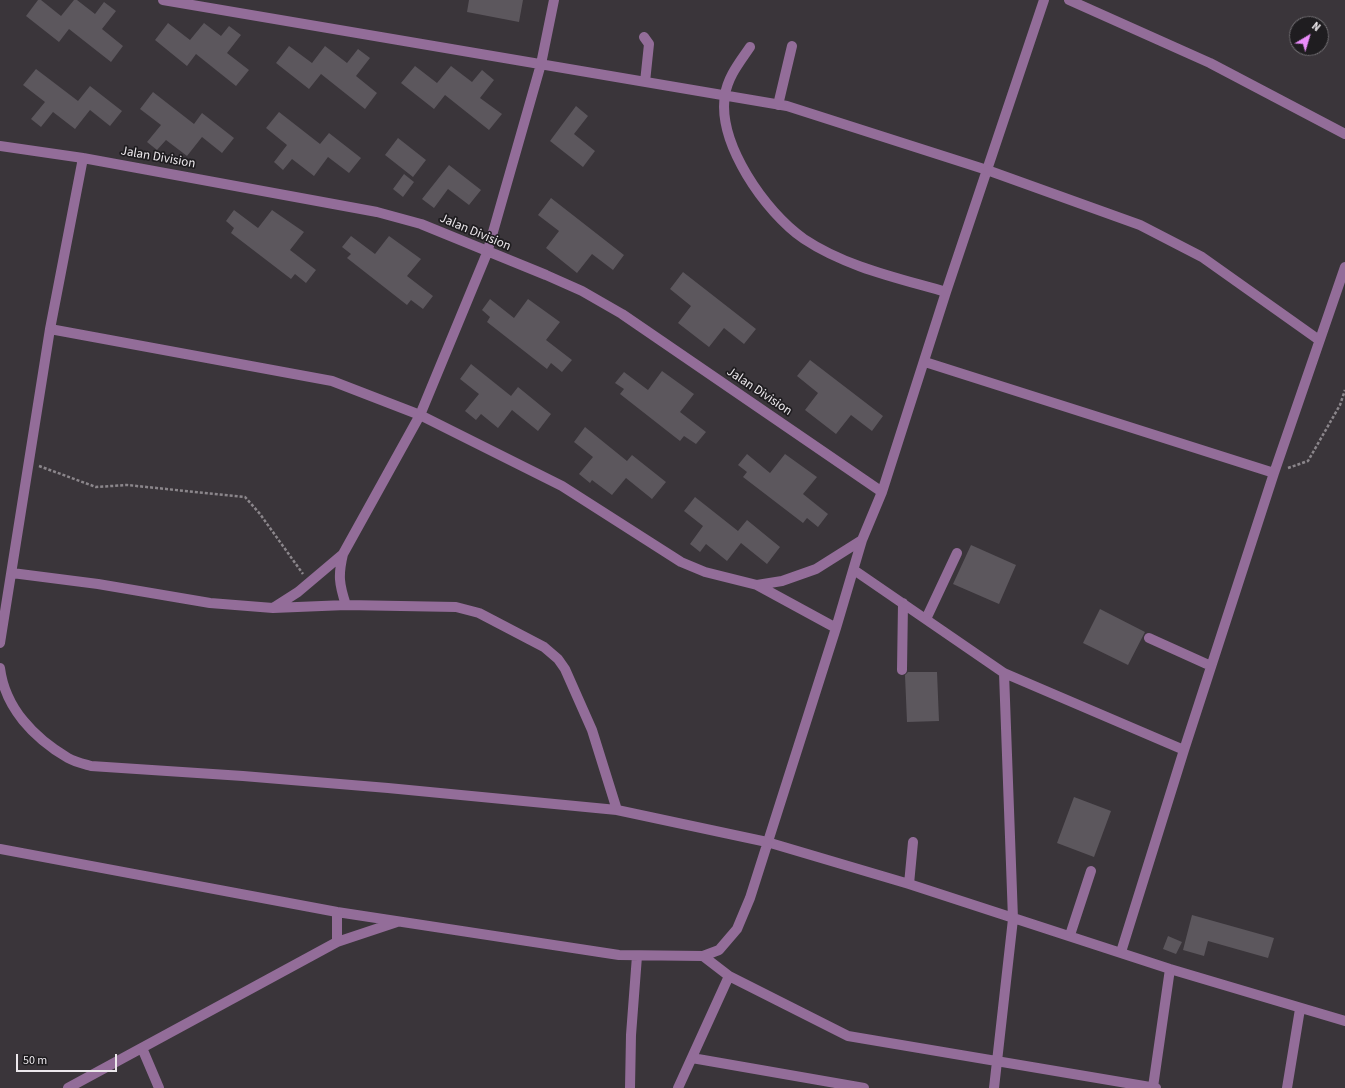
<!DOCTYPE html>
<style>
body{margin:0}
#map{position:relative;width:1345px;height:1088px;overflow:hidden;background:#3a353a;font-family:"Source Sans 3",sans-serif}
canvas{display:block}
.north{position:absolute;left:1289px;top:16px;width:40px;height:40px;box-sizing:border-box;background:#1f1d20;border:1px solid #716e72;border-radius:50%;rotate:38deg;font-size:11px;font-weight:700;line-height:16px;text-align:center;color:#ece8ec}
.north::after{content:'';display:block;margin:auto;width:14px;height:18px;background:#eb8dfb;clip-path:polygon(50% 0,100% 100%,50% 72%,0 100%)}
.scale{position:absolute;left:16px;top:1054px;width:101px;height:18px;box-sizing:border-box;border:2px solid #ece8ec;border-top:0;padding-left:5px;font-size:12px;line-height:14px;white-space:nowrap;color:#ece8ec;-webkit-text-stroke:3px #1f1d20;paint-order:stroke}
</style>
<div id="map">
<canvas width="1345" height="1088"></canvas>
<div class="north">N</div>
<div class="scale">50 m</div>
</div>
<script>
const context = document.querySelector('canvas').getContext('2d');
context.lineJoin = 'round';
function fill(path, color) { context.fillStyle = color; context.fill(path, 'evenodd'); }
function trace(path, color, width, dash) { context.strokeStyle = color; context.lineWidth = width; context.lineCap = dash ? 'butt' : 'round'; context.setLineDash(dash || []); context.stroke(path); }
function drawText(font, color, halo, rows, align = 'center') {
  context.font = font + ' "Source Sans 3",sans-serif'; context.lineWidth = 3.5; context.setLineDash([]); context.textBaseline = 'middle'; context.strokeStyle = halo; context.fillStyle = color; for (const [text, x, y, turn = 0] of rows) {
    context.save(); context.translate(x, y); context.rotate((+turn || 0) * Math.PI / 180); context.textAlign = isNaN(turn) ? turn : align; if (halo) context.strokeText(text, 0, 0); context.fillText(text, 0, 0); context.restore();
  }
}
const building = new Path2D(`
 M 38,0 L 41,0 L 61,16 L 74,0 L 77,0 L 95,14 L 104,2 L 116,11 L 102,29 L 123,46 L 111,62 L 69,29 L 59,42 L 26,16 Z
 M 469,0 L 523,0 L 519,22 L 467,12 Z
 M 168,23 L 190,40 L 204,23 L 221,36 L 229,26 L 241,35 L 227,53 L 249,70 L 236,86 L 196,54 L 187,66 L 155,40 Z
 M 289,46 L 312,63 L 325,46 L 347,63 L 358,49 L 370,58 L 356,76 L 377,93 L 365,109 L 321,74 L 309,89 L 276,63 Z
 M 415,66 L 437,83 L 451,66 L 472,82 L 482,70 L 494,80 L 480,98 L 502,114 L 489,130 L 445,95 L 434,109 L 401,83 Z
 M 36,69 L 78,101 L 90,86 L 122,111 L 110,126 L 90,110 L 75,129 L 53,112 L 41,127 L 31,119 L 45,102 L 23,85 Z
 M 153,92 L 194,124 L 202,113 L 234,138 L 222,153 L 202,137 L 187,156 L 166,140 L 157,150 L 147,142 L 161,125 L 140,109 Z
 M 576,106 L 588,116 L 574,134 L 595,151 L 583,167 L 550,141 Z
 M 279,112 L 320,144 L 329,133 L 361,158 L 349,173 L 328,157 L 314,176 L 292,159 L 283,170 L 274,162 L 287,145 L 266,128 Z
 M 398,138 L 426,160 L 413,177 L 385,155 Z
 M 449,165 L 481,190 L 469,205 L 448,189 L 434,208 L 422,199 Z
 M 404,174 L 414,182 L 403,197 L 393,189 Z
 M 551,198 L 624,255 L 613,270 L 592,254 L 577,273 L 546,248 L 559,231 L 538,215 Z
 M 234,210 L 258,228 L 272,210 L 304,232 L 290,250 L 316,270 L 306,283 L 295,274 L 291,279 L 231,233 L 234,228 L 226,221 Z
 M 351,236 L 375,254 L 389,236 L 421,259 L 407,276 L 433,296 L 423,309 L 411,300 L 407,305 L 347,258 L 351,254 L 342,247 Z
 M 683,272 L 756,329 L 744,344 L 724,328 L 709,347 L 678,323 L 691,306 L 670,289 Z
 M 490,299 L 514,318 L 528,299 L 560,322 L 546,340 L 572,360 L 562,372 L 551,363 L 547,369 L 487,322 L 490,317 L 482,310 Z
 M 810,360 L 883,416 L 872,431 L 851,415 L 836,434 L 805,410 L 818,393 L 797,376 Z
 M 471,364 L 511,396 L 518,387 L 551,414 L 538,431 L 512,410 L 498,428 L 481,414 L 476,420 L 465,411 L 479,394 L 460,379 Z
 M 662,371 L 694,394 L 680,412 L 706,432 L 696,444 L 684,436 L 680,441 L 620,394 L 624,389 L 615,383 L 624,372 L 648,390 Z
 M 585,427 L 627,461 L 632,455 L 666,482 L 652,499 L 626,478 L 612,495 L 592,480 L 590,483 L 579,474 L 593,457 L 574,442 Z
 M 747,454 L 770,473 L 785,454 L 817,477 L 803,494 L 828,514 L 818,527 L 807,518 L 803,523 L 743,477 L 747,472 L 738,465 Z
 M 695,497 L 738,531 L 747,520 L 780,547 L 767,564 L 741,543 L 727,561 L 706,544 L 700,552 L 690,544 L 703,526 L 684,511 Z
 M 971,545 L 1016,565 L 999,604 L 953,584 Z
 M 1100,609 L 1145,632 L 1128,665 L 1083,643 Z
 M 908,672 L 937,672 L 939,721 L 907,722 L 905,675 Z
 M 1074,797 L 1111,811 L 1094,857 L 1057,843 Z
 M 1192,915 L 1274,938 L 1268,958 L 1208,941 L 1204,956 L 1183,950 Z
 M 1168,936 L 1182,942 L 1176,954 L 1163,949 Z`);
const path = new Path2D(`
 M 39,466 L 96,487 L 127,485 L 245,497 L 260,514 L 303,574
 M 1288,468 L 1308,461 L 1340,405 L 1345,390`);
const minor = new Path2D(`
 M 163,0 L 787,106 L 987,170 L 1140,225 L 1202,257 L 1319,340
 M 1069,0 L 1210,63 L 1345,134
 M 644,37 L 649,44 L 645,82
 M 750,47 C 740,62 728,76 725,95 C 717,143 765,212 804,239 C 846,267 898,278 946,292
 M 778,105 L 792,46
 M 0,146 L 83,158 L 377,212 L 421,224 L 546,275 L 582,291 L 622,314 L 882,492
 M 50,329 L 332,381 L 420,415 L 562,486 L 681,562 L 705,572 L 757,585 L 782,581 L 816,569 L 862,540
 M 925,362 L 1274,473
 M 854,570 L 1004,673 L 1184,750
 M 12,573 L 98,584 L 210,603 L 273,608 L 346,605 L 456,607 L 479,613 L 544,647 L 558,659 L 565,669 L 592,730 L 617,810
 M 757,585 L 836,628
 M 346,605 C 339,584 338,575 343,554 L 420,415 L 487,253 L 541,64 L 554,0
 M 273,608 L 298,592 L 343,554
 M 926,619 L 957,553
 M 1149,638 L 1211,666
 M 0,643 L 50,329 L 83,158
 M 0,668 C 5,708 34,738 68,758 C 75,762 84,764 91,766 L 243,776 L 388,788 L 617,810 L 767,842 L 909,884 L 1170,969 L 1345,1021
 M 902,670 L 903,603
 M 0,849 L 337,912 L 619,955 L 703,956 L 719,950 L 737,929 L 750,898 L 836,628 L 862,540 L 882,492 L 946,292 L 1044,0
 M 909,884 L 913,842
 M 337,912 L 337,942
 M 1070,935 L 1091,871
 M 1121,952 L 1184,750 L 1274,473 L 1345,267
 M 703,956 L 729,976 L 848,1036 L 1156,1088
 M 142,1048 L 159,1088
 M 692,1058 L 864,1088
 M 1153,1087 L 1170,969
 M 68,1088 L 337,942 L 397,922
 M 630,1088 L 631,1035 L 637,956
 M 678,1088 L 729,976
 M 994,1088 L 1013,919 L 1004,673
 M 1287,1088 L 1300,1009`);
const streetNames = [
 ["Jalan Division",158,158,10],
 ["Jalan Division",475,233,23],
 ["Jalan Division",759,392,34]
];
fill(building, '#5c575d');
trace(path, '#8b868b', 2.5, [3, 2]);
trace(minor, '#936d99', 10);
drawText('13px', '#ece8ec', '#1f1d20', streetNames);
</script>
